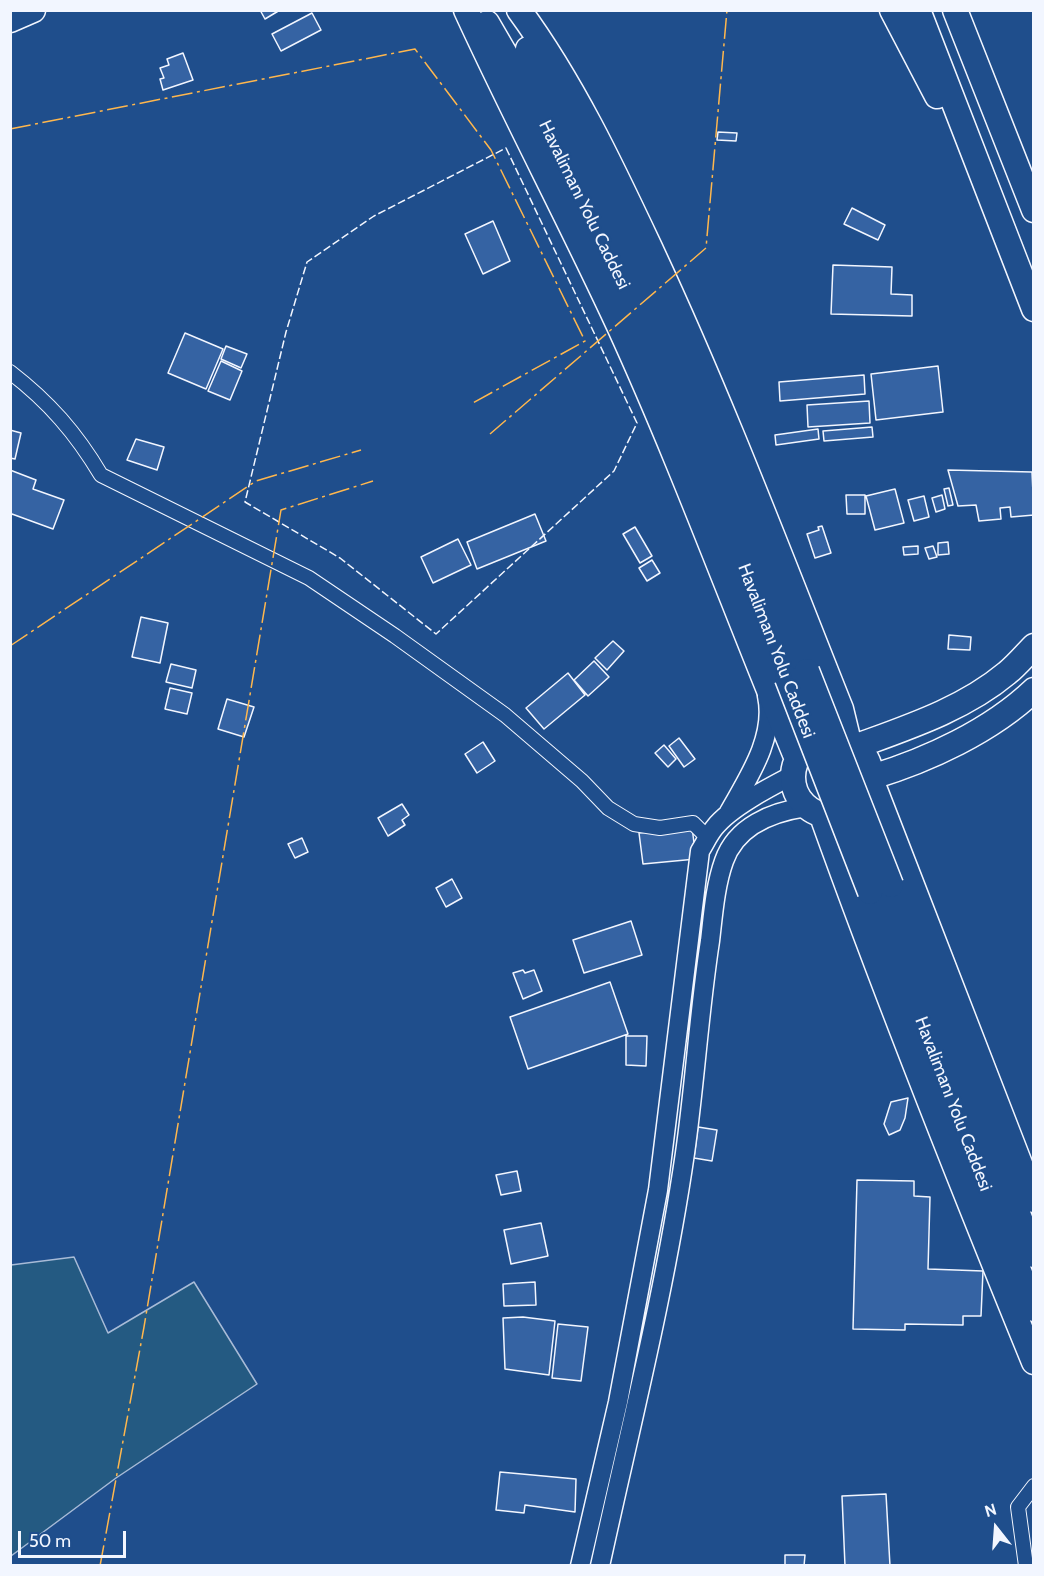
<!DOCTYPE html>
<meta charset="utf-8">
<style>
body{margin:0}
#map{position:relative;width:1044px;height:1576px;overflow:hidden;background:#1f4e8c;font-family:Cabin,sans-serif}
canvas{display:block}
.frame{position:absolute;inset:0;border:12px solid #f2f6ff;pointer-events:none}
.north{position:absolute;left:966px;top:1498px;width:60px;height:60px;-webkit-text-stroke:4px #1f4e8c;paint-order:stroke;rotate:343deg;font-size:16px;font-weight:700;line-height:24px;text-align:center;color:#f2f6ff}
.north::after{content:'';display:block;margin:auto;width:21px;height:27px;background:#f2f6ff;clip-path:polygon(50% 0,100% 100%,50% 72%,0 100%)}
.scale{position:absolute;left:18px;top:1531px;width:108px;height:27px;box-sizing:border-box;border:3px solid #f2f6ff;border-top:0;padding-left:8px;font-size:18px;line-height:21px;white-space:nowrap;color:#f2f6ff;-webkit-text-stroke:4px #1f4e8c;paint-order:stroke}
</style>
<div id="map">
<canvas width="1044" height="1576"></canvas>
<div class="frame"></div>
<div class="north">N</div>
<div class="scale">50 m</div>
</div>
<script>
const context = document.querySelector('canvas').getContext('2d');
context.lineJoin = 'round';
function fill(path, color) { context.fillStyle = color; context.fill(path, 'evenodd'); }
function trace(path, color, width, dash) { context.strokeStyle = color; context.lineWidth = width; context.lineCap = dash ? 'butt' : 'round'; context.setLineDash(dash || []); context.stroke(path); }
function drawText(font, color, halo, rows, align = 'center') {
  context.font = font + ' Cabin,sans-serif'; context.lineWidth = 4.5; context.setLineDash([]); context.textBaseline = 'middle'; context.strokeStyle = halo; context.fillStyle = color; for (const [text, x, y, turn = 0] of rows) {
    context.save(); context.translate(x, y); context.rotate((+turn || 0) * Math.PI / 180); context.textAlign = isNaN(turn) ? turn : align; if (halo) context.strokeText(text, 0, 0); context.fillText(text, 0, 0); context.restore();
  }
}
const green = new Path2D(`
 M 74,1257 L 108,1333 L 194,1282 L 257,1384 L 116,1478 L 11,1556 L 11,1265 Z`);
const building = new Path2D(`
 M 260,10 L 280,10 L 265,19 Z
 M 312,13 L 321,30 L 281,51 L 272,34 Z
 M 183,53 L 193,80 L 163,90 L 160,79 L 164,78 L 160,68 L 169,65 L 167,59 Z
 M 718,132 L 737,133 L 736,141 L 717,140 Z
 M 852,208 L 885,225 L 878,240 L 844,224 Z
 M 493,221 L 510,261 L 483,274 L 465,234 Z
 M 833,265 L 892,267 L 891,294 L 912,295 L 912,316 L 831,314 Z
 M 185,333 L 223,349 L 206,389 L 168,373 Z
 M 226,346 L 247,354 L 241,368 L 221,359 Z
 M 221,361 L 242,371 L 230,400 L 208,391 Z
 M 938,366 L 943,412 L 876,420 L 871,374 Z
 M 864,375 L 865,394 L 780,401 L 779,382 Z
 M 869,401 L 870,423 L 808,427 L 807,405 Z
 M 872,427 L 873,437 L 824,441 L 823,431 Z
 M 818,429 L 819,439 L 776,445 L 775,435 Z
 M 10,430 L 21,433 L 15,459 L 10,458 Z
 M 136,439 L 164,447 L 157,470 L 127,460 Z
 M 10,470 L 36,480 L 33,489 L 64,500 L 53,529 L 12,514 L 10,518 Z
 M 948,470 L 1032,472 L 1034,515 L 1011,517 L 1010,507 L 1000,508 L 1001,519 L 979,521 L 976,505 L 958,506 Z
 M 949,488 L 953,505 L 948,506 L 944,489 Z
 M 895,489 L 904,523 L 875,530 L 866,496 Z
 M 846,495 L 865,495 L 865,514 L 847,514 Z
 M 942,495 L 945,509 L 936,512 L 932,498 Z
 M 924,496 L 929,517 L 914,521 L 908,500 Z
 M 535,514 L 546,541 L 477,569 L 467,542 Z
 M 822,526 L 831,553 L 815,558 L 807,534 L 819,530 L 818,527 Z
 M 635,527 L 652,556 L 640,563 L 623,534 Z
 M 458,539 L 471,565 L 433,583 L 421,557 Z
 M 948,542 L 949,554 L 938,555 L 938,543 Z
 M 918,546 L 918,554 L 904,555 L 903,547 Z
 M 933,546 L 937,557 L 929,559 L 925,548 Z
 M 652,560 L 660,573 L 647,581 L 639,568 Z
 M 141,617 L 168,623 L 160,663 L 132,657 Z
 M 949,635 L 971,637 L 970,650 L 948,649 Z
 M 613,641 L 624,651 L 607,670 L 595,658 Z
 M 594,661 L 609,677 L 588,696 L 574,680 Z
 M 171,664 L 196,670 L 192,688 L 166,682 Z
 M 568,673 L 585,695 L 544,729 L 526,708 Z
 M 170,688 L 192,693 L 187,714 L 165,709 Z
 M 227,699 L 254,707 L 244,737 L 218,729 Z
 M 679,738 L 695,759 L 684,767 L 669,746 Z
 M 483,742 L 495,761 L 477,773 L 465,754 Z
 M 664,745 L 676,759 L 668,767 L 655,753 Z
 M 402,804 L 409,815 L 402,820 L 405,825 L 388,836 L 378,818 Z
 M 692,827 L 696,859 L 643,864 L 639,833 Z
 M 302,838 L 308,852 L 295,858 L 288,844 Z
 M 452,879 L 462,898 L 446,907 L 436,888 Z
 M 631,921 L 642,955 L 584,973 L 573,940 Z
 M 523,970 L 525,973 L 534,970 L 542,991 L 523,999 L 513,973 Z
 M 610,982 L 628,1034 L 528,1069 L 510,1017 Z
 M 626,1036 L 647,1036 L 646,1066 L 626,1065 Z
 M 908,1098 L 905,1118 L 900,1130 L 889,1135 L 884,1124 L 891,1102 Z
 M 698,1127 L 717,1130 L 712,1161 L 694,1158 Z
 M 517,1171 L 521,1191 L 501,1195 L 496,1175 Z
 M 857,1180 L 914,1181 L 914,1196 L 930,1197 L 928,1269 L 983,1271 L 981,1316 L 963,1316 L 963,1325 L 905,1324 L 905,1330 L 853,1329 Z
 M 541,1223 L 548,1256 L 511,1264 L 504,1230 Z
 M 535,1282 L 536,1305 L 504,1306 L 503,1284 Z
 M 523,1317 L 555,1321 L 549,1375 L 505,1369 L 503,1318 Z
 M 558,1324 L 588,1327 L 581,1381 L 552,1378 Z
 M 500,1472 L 576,1479 L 575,1512 L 525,1505 L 524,1513 L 496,1510 Z
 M 886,1494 L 890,1566 L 845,1566 L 842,1496 Z
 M 785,1555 L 805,1555 L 804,1566 L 785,1566 Z`);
const street = new Path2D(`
 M 10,372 C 49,402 76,433 101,475 L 309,578 L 395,636 L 505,715 L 582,781 L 608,808 L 634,824 L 660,828 L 693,823 L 708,838
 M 1026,1566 L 1018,1507 L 1034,1486`);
const secondary = new Path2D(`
 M 729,812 C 748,778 776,737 767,696
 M 580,1566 L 618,1402 L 658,1190 L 700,851 C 705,843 709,834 715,827 C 731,807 770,787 793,775
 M 600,1566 C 630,1428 665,1292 685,1153 C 695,1083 699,1012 710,941 C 713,916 715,886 724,861 C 736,826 772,812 806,807`);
const highway = new Path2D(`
 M 466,10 C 515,117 570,220 619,326 C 684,468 737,615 797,759
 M 519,10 C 574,85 613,169 652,252 C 722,402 780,556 841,709 L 849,742
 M 892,10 L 937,96
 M 918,10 L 1034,309
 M 955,10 L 1034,210
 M 10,20 L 33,10
 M 487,23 C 610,230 700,454 787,678
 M 528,49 L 656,301 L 698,397 L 807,671
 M793 777a39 39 0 1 1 78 0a39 39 0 1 1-78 0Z
 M 857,746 C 909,727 964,709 1007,673 C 1017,665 1025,655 1034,646
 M 872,777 C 928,760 991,731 1034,690
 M 872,782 L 1034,1200
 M 822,816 C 888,1000 960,1181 1034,1362
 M 891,885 L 1034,1255
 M 870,892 L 1034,1309`);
const highwayBridge = new Path2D(`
 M 807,671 L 891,885
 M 787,678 L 870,892`);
const fence = new Path2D(`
 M 506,148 L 637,423 L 614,471 L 436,634 L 340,558 L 245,502 L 286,332 L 307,262 L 374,216 Z`);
const power = new Path2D(`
 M 10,129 L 415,49 L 491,150 L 585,341 L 471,404
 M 490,434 L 706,248 L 727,10
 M 10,646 L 256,481 L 361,450
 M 100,1566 L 144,1327 L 281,510 L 373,481`);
const streetNames = [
 ["Havalimanı Yolu Caddesi",584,205,64],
 ["Havalimanı Yolu Caddesi",776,651,69],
 ["Havalimanı Yolu Caddesi",953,1104,69]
];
fill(green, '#245a82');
trace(green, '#a8bbd7', 1.5);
fill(building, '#3563a3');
trace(building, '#f2f6ff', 1.5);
trace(street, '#f2f6ff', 16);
trace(secondary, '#f2f6ff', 21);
trace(highway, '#f2f6ff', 27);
trace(street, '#1f4e8c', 14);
trace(secondary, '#1f4e8c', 18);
trace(highway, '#1f4e8c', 24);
trace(highwayBridge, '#f2f6ff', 27, []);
trace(highwayBridge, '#1f4e8c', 24);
trace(fence, '#f2f6ff', 1.5, [8, 3]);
trace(power, '#ffb74d', 1.5, [21, 4.5, 3, 4.5]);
drawText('18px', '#f2f6ff', '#1f4e8c', streetNames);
</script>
